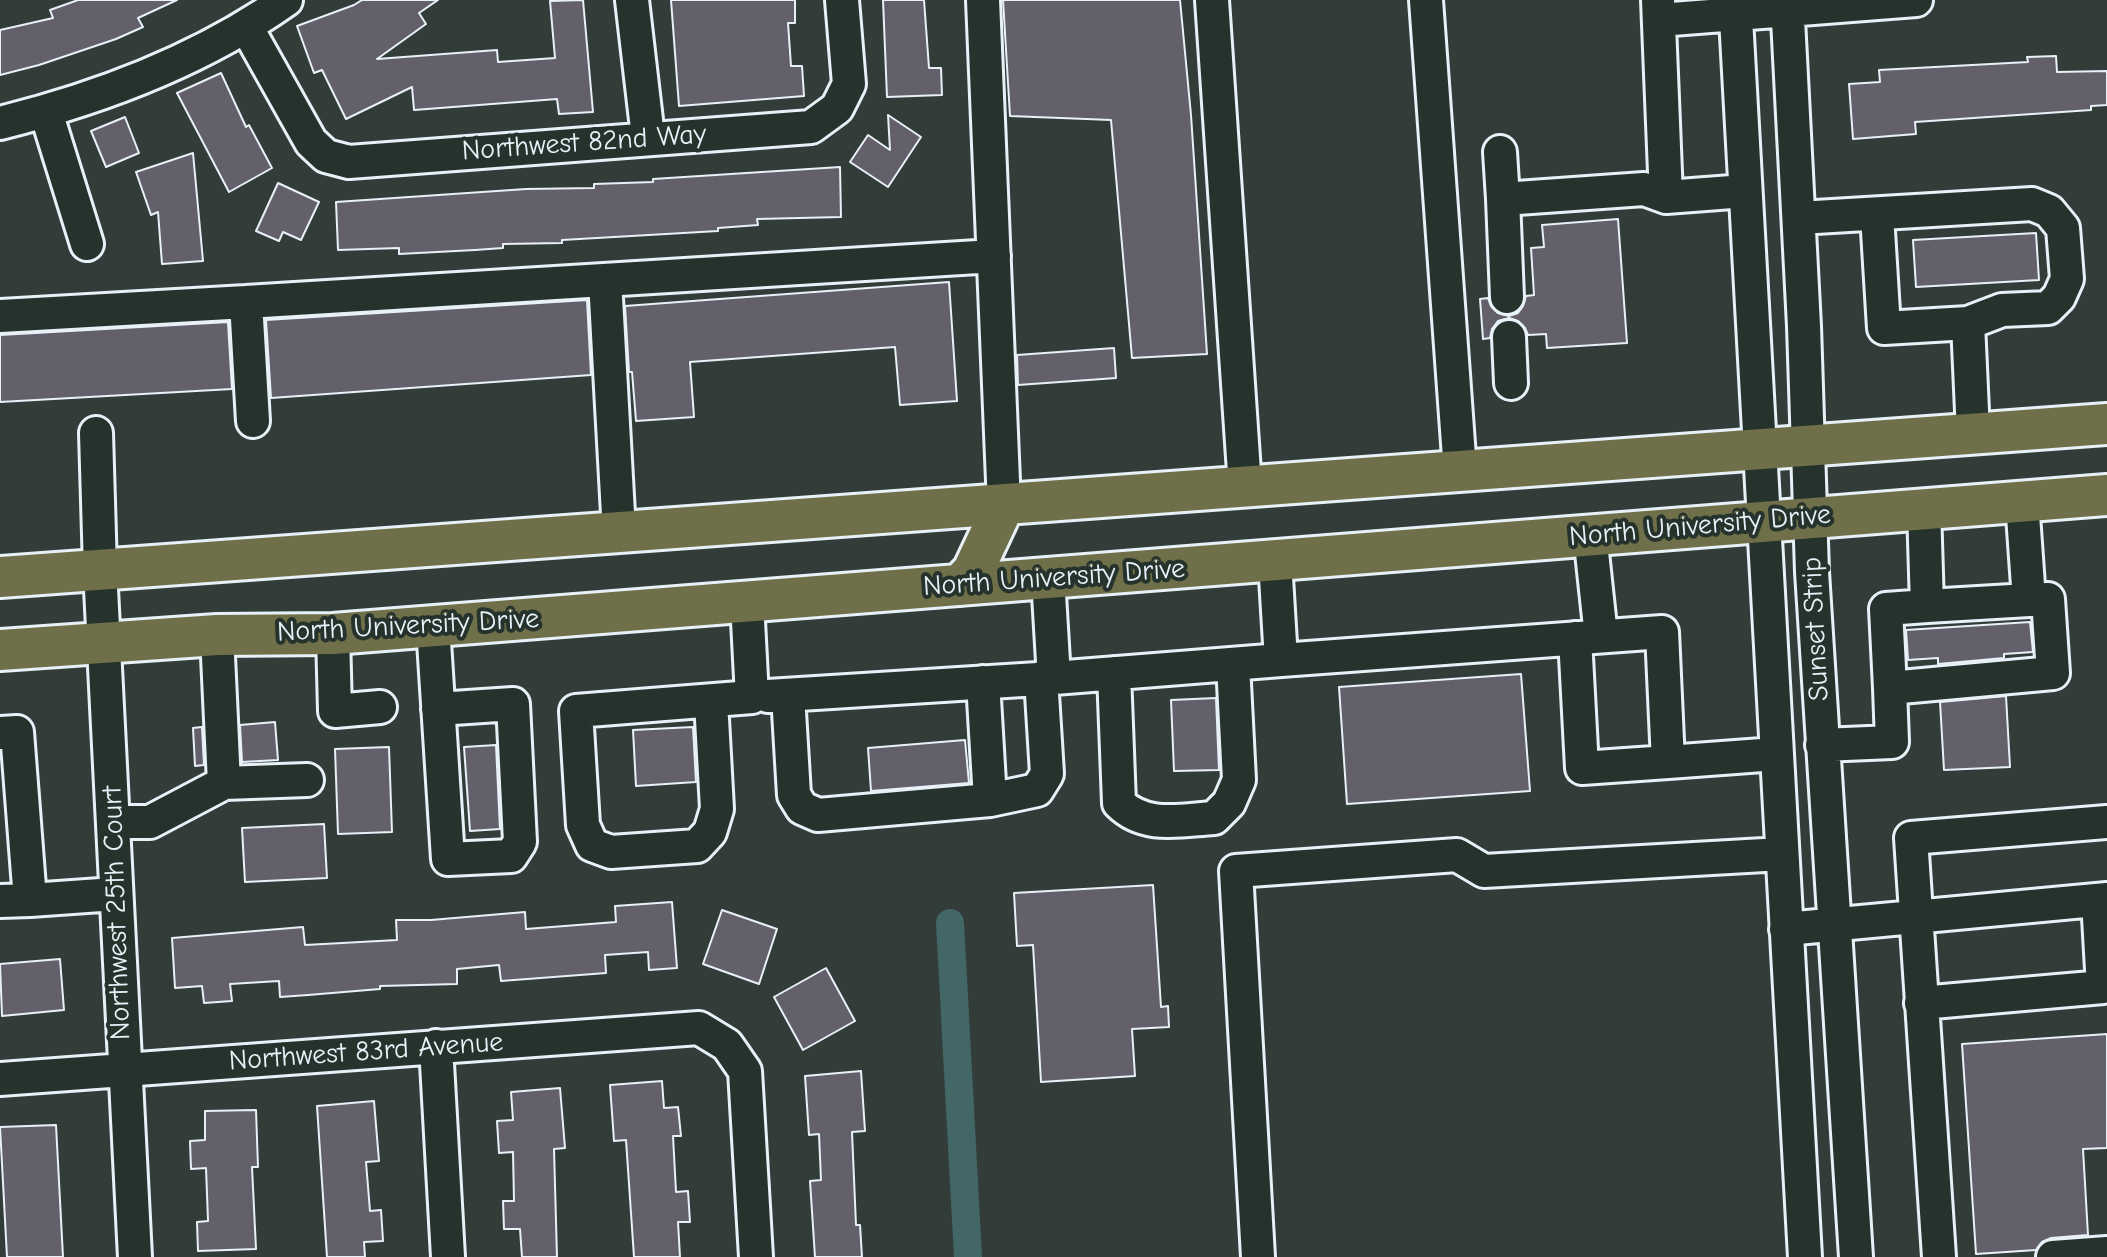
<!DOCTYPE html>
<style>
body{margin:0}
canvas{display:block;background:#323c39}
</style>
<canvas width="2107" height="1257"></canvas>
<script>
const context = document.querySelector('canvas').getContext('2d');
context.lineJoin = 'round';
function trace(path, color, width, dash) { context.strokeStyle = color; context.lineWidth = width; context.lineCap = dash ? 'butt' : 'round'; context.setLineDash(dash || []); context.stroke(path); }
function fill(path, color) { context.fillStyle = color; context.fill(path, 'evenodd'); }
function drawText(font, color, halo, rows, align = 'center') {
  context.font = font + ' "Comic Neue",sans-serif'; context.lineWidth = 8; context.setLineDash([]); context.textBaseline = 'middle'; context.strokeStyle = halo; context.fillStyle = color; for (const [text, x, y, turn = 0] of rows) {
    context.save(); context.translate(x, y); context.rotate((+turn || 0) * Math.PI / 180); context.textAlign = isNaN(turn) ? turn : align; if (halo) context.strokeText(text, 0, 0); context.fillText(text, 0, 0); context.restore();
  }
}
const canal = new Path2D(`
 M 950,923 L 968,1257`);
const building = new Path2D(`
 M 78,0 L 177,0 L 138,18 L 143,27 L 116,39 L 39,65 L 0,75 L 0,30 L 53,18 L 50,10 Z
 M 362,0 L 438,0 L 419,13 L 426,24 L 377,59 L 497,50 L 498,62 L 555,58 L 550,1 L 583,0 L 593,112 L 559,114 L 557,99 L 414,110 L 412,87 L 346,119 L 322,70 L 314,73 L 297,26 L 354,5 Z
 M 671,0 L 795,0 L 795,23 L 788,23 L 791,66 L 802,66 L 804,96 L 679,106 Z
 M 883,0 L 924,0 L 929,68 L 941,68 L 942,95 L 887,97 Z
 M 1003,0 L 1180,0 L 1191,115 L 1207,354 L 1132,358 L 1111,120 L 1010,116 Z
 M 2056,56 L 2057,72 L 2107,71 L 2107,105 L 2091,106 L 2091,110 L 1915,122 L 1916,134 L 1853,139 L 1849,84 L 1880,82 L 1879,70 L 2028,62 L 2027,57 Z
 M 221,73 L 246,127 L 249,125 L 272,168 L 229,192 L 177,93 Z
 M 888,115 L 921,137 L 888,187 L 850,162 L 868,135 L 890,150 Z
 M 125,117 L 139,153 L 106,167 L 91,131 Z
 M 193,153 L 203,261 L 162,264 L 158,212 L 151,215 L 136,172 Z
 M 840,167 L 841,217 L 757,219 L 758,225 L 718,228 L 718,231 L 562,240 L 562,243 L 503,244 L 503,248 L 475,250 L 399,254 L 399,248 L 338,250 L 336,202 L 526,189 L 594,188 L 594,184 L 653,182 L 653,179 Z
 M 278,183 L 319,202 L 301,240 L 283,232 L 279,241 L 256,231 Z
 M 1618,219 L 1627,343 L 1547,348 L 1546,334 L 1528,335 L 1525,328 L 1518,321 L 1509,318 L 1498,321 L 1492,329 L 1490,338 L 1483,339 L 1480,299 L 1488,298 L 1491,306 L 1498,313 L 1509,316 L 1518,313 L 1523,306 L 1526,296 L 1534,295 L 1531,248 L 1544,247 L 1542,225 Z
 M 2036,233 L 2039,280 L 1916,287 L 1913,240 Z
 M 949,282 L 957,401 L 900,405 L 895,347 L 690,362 L 694,417 L 636,421 L 632,372 L 629,372 L 625,306 Z
 M 587,300 L 591,375 L 271,398 L 266,320 Z
 M 228,322 L 232,389 L 0,402 L 0,335 Z
 M 1114,348 L 1116,378 L 1018,385 L 1017,355 Z
 M 2030,622 L 2033,652 L 2004,654 L 2004,658 L 1938,664 L 1938,658 L 1908,660 L 1906,630 Z
 M 1521,674 L 1530,791 L 1347,804 L 1339,687 Z
 M 2006,696 L 2010,767 L 1944,770 L 1940,702 Z
 M 1216,698 L 1219,770 L 1174,771 L 1171,700 Z
 M 275,722 L 278,760 L 242,762 L 240,725 Z
 M 202,727 L 204,765 L 195,766 L 193,728 Z
 M 693,727 L 696,782 L 636,786 L 633,730 Z
 M 965,740 L 969,783 L 871,791 L 868,748 Z
 M 496,745 L 500,829 L 470,831 L 464,747 Z
 M 389,747 L 392,832 L 338,834 L 335,749 Z
 M 324,824 L 327,878 L 245,882 L 242,828 Z
 M 1153,885 L 1161,1007 L 1168,1006 L 1169,1027 L 1132,1029 L 1135,1076 L 1041,1082 L 1033,945 L 1017,946 L 1014,893 Z
 M 672,902 L 677,968 L 649,970 L 648,952 L 605,955 L 606,973 L 501,981 L 499,965 L 457,969 L 457,984 L 380,986 L 380,989 L 308,995 L 280,997 L 279,981 L 230,984 L 232,1001 L 204,1003 L 202,986 L 175,988 L 172,938 L 303,927 L 305,945 L 397,940 L 396,920 L 431,920 L 525,912 L 526,929 L 616,922 L 615,906 Z
 M 722,910 L 777,929 L 759,984 L 703,964 Z
 M 60,959 L 64,1010 L 2,1016 L 0,964 Z
 M 826,968 L 855,1021 L 803,1050 L 774,997 Z
 M 2107,1034 L 2107,1148 L 2083,1149 L 2088,1235 L 2051,1238 L 2042,1242 L 2036,1250 L 1976,1254 L 1962,1044 Z
 M 861,1071 L 865,1131 L 852,1132 L 856,1225 L 860,1225 L 862,1257 L 815,1257 L 810,1181 L 821,1180 L 819,1134 L 809,1135 L 805,1076 Z
 M 662,1081 L 664,1108 L 678,1107 L 681,1136 L 673,1136 L 676,1192 L 688,1191 L 690,1222 L 678,1222 L 680,1257 L 634,1257 L 626,1140 L 614,1141 L 610,1085 Z
 M 560,1088 L 565,1148 L 554,1149 L 557,1257 L 522,1257 L 520,1229 L 504,1229 L 503,1201 L 514,1201 L 513,1152 L 499,1153 L 497,1121 L 513,1120 L 511,1092 Z
 M 374,1101 L 379,1161 L 366,1162 L 370,1211 L 381,1210 L 383,1241 L 364,1242 L 365,1257 L 327,1257 L 317,1106 Z
 M 256,1110 L 258,1167 L 252,1167 L 256,1249 L 198,1251 L 197,1222 L 208,1221 L 206,1168 L 191,1169 L 190,1141 L 205,1140 L 205,1111 Z
 M 56,1125 L 63,1257 L 7,1257 L 0,1127 Z`);
const minor = new Path2D(`
 M 632,0 L 648,137
 M 983,0 L 1004,505
 M 1212,0 L 1245,487
 M 1426,0 L 1460,471
 M 1658,0 L 1666,197 L 1745,191
 M 1735,0 L 1805,1257
 M 1787,0 L 1804,326 L 1812,572 L 1856,1257
 M 1659,20 L 1916,0
 M 247,28 L 311,142 L 326,156 L 349,162 L 811,127 L 837,108 L 849,84 L 842,0
 M 46,112 L 87,244
 M 0,123 C 101,98 201,60 286,0
 M 1500,152 L 1503,199
 M 1799,218 L 2032,204 L 2049,211 L 2063,228 L 2067,279 L 2059,297 L 2048,308 L 2002,310 L 1968,323 L 1884,328 L 1877,215
 M 605,280 L 619,532
 M 1507,297 L 1503,199 L 1644,189 L 1666,197
 M 0,316 L 246,302
 M 1968,323 L 1973,433
 M 1509,337 L 1511,383
 M 253,421 L 246,302 L 994,256
 M 96,433 L 100,569 L 135,1257
 M 1924,508 L 1927,606 L 2029,600
 M 1590,534 L 1601,636
 M 433,626 L 448,859 L 511,856 L 520,842 L 513,704 L 438,709
 M 333,634 L 335,711 L 380,707
 M 1281,660 L 1662,632 L 1668,762 L 1582,768 L 1575,638
 M 1114,673 L 1119,803 C 1145,829 1180,820 1214,818 L 1229,803 L 1239,780 L 1233,664
 M 1054,678 L 1281,660 L 1275,561
 M 983,682 L 990,800
 M 1890,688 L 1886,609 L 1927,606
 M 788,695 L 794,795 L 802,808 L 818,815 L 990,800 L 1037,790 L 1047,774 L 1041,678
 M 768,696 L 1054,678 L 1048,578
 M 711,701 L 717,809 L 710,832 L 697,846 L 611,852 L 592,845 L 583,825 L 576,711 L 752,697 L 747,602
 M 0,733 L 17,732 L 30,900 L 0,901
 M 1822,745 L 1892,742 L 1890,688 L 2053,673 L 2048,599 L 2029,600 L 2022,501
 M 1668,762 L 1776,754
 M 224,783 L 307,780
 M 113,822 L 150,822 L 224,783 L 217,635
 M 30,900 L 115,894
 M 1786,929 L 2107,899
 M 1921,1003 L 2103,987 L 2098,900
 M 436,1046 L 448,1257
 M 0,1079 L 699,1028 L 727,1045 L 745,1071 L 756,1257
 M 1258,1257 L 1236,871 L 1457,855 L 1484,871 L 1782,854
 M 1939,1257 L 1911,838 L 2107,822
 M 2053,1257 L 2107,1253`);
const major = new Path2D(`
 M 0,577 L 2107,424
 M 960,585 L 973,571 L 1004,505
 M 0,650 L 217,635 L 333,634 L 2107,495`);
const streetNames = [
 ["Northwest 82nd Way",584,143,-4],
 ["North University Drive",1700,526,-5],
 ["North University Drive",1054,578,-4],
 ["North University Drive",408,626,-3],
 ["Sunset Strip",1816,629,-93],
 ["Northwest 25th Court",117,913,-92],
 ["Northwest 83rd Avenue",366,1052,-4]
];
trace(canal, '#426766', 28);
fill(building, '#64606b');
trace(building, '#e8f1f8', 2);
trace(minor, '#e8f1f8', 38);
trace(major, '#e8f1f8', 46);
trace(minor, '#26332d', 32);
trace(major, '#6f704a', 40);
drawText('28px', '#e8f1f8', '#26332d', streetNames);
</script>
